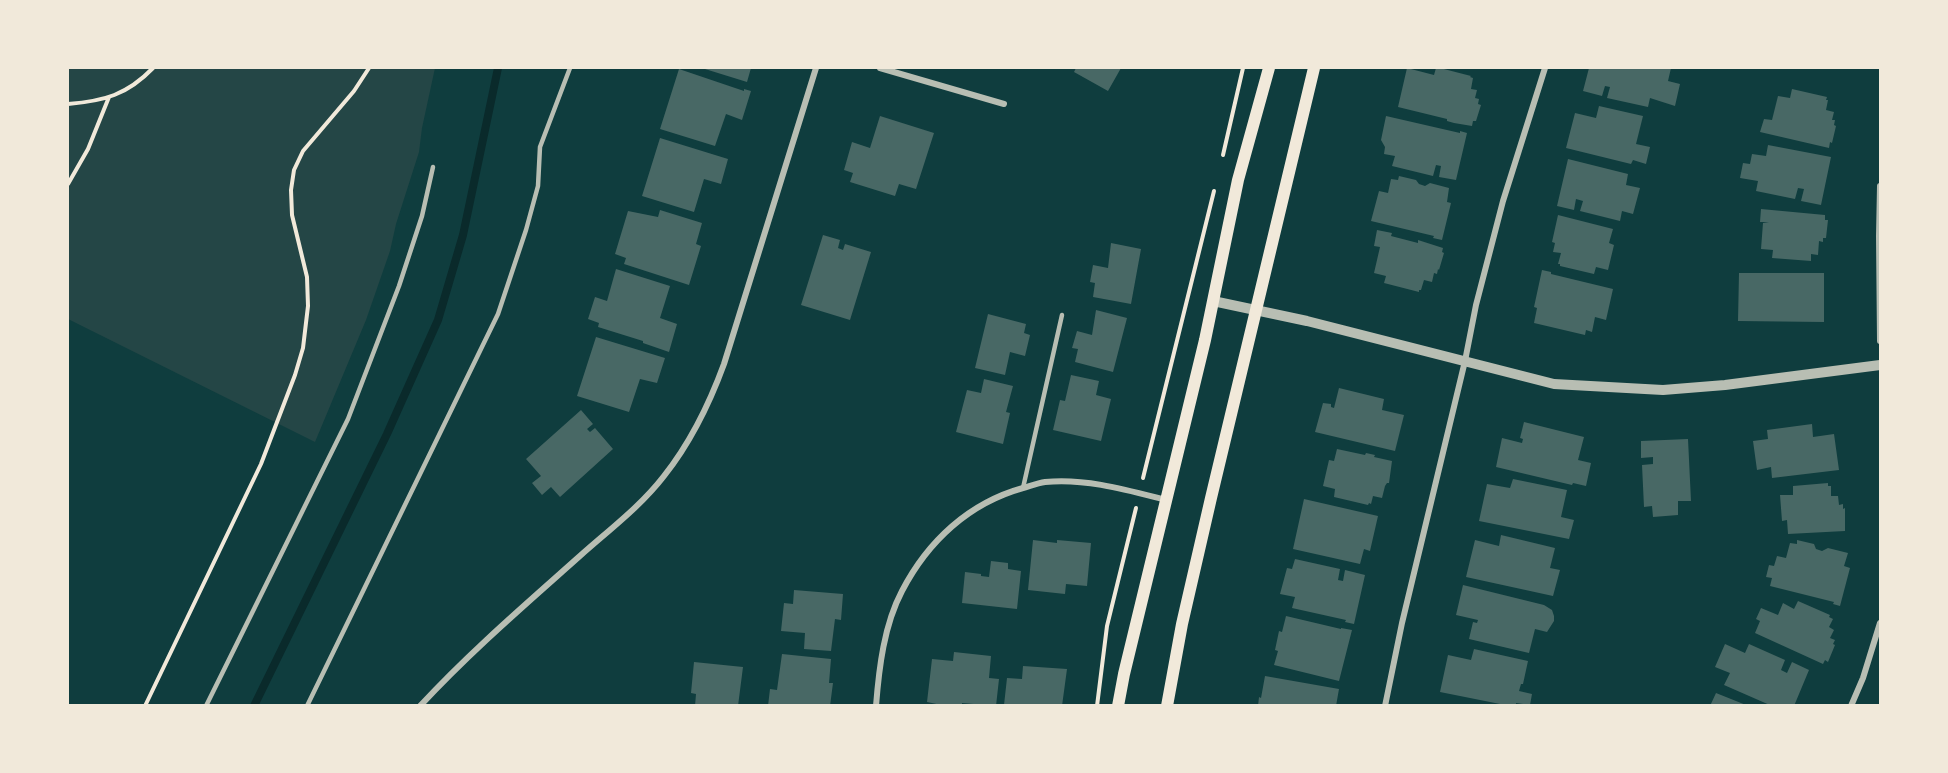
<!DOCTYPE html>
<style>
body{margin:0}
#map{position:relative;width:1948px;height:773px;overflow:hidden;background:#0f3d3e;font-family:"DejaVu Sans",sans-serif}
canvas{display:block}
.frame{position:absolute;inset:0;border:69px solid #f1e9da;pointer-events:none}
</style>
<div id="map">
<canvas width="1948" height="773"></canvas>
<div class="frame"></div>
</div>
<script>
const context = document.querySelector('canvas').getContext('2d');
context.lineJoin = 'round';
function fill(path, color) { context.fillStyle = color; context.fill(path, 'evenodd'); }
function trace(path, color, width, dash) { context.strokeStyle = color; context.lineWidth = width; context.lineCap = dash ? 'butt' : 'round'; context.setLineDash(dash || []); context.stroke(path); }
const green = new Path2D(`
 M 68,68 L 435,68 L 422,128 L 419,152 L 396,224 L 390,251 L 366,320 L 315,442 L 68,319 Z`);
const stream = new Path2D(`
 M 254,706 L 387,434 L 438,320 L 463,235 L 498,68`);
const building = new Path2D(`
 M 705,68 L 751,68 L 747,82 L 705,69 Z
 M 1076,68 L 1121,68 L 1108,91 L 1074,72 Z
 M 1407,68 L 1434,75 L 1436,68 L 1440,68 L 1471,76 L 1470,77 L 1473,78 L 1471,89 L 1477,90 L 1475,98 L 1479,99 L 1478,104 L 1481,105 L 1476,121 L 1473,121 L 1472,126 L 1454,123 L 1447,121 L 1447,119 L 1398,107 Z
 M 1589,68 L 1671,68 L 1668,81 L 1680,84 L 1675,106 L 1650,98 L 1648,107 L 1607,98 L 1610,87 L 1605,86 L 1602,96 L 1583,91 Z
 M 679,69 L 744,91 L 744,89 L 751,91 L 742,120 L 726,114 L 715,146 L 660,129 Z
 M 1792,89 L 1827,97 L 1826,100 L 1828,100 L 1826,110 L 1834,112 L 1832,120 L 1835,120 L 1834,125 L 1836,126 L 1832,143 L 1830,142 L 1829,148 L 1760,132 L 1764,119 L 1772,120 L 1778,96 L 1790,98 Z
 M 1599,106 L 1643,116 L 1636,144 L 1650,147 L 1646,164 L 1633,160 L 1631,164 L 1566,148 L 1575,113 L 1596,118 Z
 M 880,116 L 934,133 L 916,189 L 899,184 L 895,196 L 850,182 L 853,173 L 844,170 L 852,142 L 870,148 Z
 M 1386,116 L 1460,133 L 1460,131 L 1467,133 L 1456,180 L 1439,177 L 1441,166 L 1436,165 L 1433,176 L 1392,166 L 1395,156 L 1384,154 L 1385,147 L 1381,140 Z
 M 660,138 L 728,159 L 721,184 L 704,179 L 694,212 L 642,196 Z
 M 1768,145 L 1831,157 L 1821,205 L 1801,201 L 1804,189 L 1798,188 L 1795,199 L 1756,191 L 1758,181 L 1740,178 L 1743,163 L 1750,164 L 1752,154 L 1766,156 Z
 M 1568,159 L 1628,174 L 1626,185 L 1640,188 L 1633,214 L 1622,211 L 1620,221 L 1580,211 L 1583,201 L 1576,199 L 1574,210 L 1557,206 Z
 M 1399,176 L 1416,180 L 1419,184 L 1425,186 L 1430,183 L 1449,188 L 1447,202 L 1451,203 L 1442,240 L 1433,238 L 1434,236 L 1371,221 L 1379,191 L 1388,193 L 1391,179 L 1398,180 Z
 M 1761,209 L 1825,215 L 1825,220 L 1828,220 L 1826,238 L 1823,238 L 1823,242 L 1819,241 L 1818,255 L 1811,254 L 1811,261 L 1772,258 L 1773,250 L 1761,249 L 1763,223 L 1769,222 L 1760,222 Z
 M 660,210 L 702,223 L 696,244 L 701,246 L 689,285 L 624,264 L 626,258 L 615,254 L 628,211 L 658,217 Z
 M 1558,215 L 1613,229 L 1609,243 L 1614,245 L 1608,270 L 1596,267 L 1594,274 L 1560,266 L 1560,264 L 1558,264 L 1561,253 L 1553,252 L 1555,243 L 1552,242 Z
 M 1377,230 L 1392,233 L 1391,236 L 1418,243 L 1418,240 L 1443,248 L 1442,252 L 1444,253 L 1439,270 L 1438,269 L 1437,274 L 1434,273 L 1432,282 L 1424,280 L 1421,290 L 1419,290 L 1419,292 L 1384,283 L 1386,276 L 1374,273 L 1380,247 L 1374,246 Z
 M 823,235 L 840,240 L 838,248 L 843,250 L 845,244 L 871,252 L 850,320 L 801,305 Z
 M 1111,243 L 1141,249 L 1131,304 L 1093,297 L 1095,283 L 1090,282 L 1093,265 L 1108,268 Z
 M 616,269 L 670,286 L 660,318 L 677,324 L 669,352 L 643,343 L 643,341 L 598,327 L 599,323 L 588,319 L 595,297 L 607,301 Z
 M 1542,270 L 1551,272 L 1551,274 L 1613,289 L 1606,320 L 1595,317 L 1592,332 L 1586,330 L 1585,335 L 1534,323 L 1537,308 L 1534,307 Z
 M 1739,273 L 1824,273 L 1824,322 L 1738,321 Z
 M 1096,310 L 1127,318 L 1113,372 L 1075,362 L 1078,349 L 1072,348 L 1077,331 L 1092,335 Z
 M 988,314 L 1026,324 L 1024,333 L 1030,335 L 1025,356 L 1010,352 L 1005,375 L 975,368 Z
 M 596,337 L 665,358 L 657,383 L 640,379 L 629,412 L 577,396 Z
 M 1071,375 L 1099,381 L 1096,395 L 1111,399 L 1101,441 L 1053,430 L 1060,400 L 1065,401 Z
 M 984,379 L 1013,386 L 1006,412 L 1010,413 L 1003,444 L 956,432 L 967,390 L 981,393 Z
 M 1339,388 L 1384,399 L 1382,410 L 1404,415 L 1395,451 L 1315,432 L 1323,403 L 1331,404 L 1331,407 L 1334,408 Z
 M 581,410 L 593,424 L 587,429 L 590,432 L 595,428 L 613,449 L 560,497 L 551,487 L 542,495 L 532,483 L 541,476 L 526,459 Z
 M 1524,422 L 1584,437 L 1578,460 L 1591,463 L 1586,486 L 1573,483 L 1572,485 L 1496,467 L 1502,438 L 1522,443 L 1523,439 L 1520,438 Z
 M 1812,424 L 1813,437 L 1834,434 L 1839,470 L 1772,478 L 1771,467 L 1757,470 L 1753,441 L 1768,439 L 1767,430 Z
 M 1688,439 L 1691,501 L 1678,501 L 1678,515 L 1653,517 L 1652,506 L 1644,507 L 1642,465 L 1653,464 L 1653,457 L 1641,458 L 1641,441 Z
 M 1337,449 L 1365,455 L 1366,453 L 1375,455 L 1374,457 L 1392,461 L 1389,483 L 1387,483 L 1385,486 L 1382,498 L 1373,496 L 1371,504 L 1369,503 L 1368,505 L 1334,497 L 1335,489 L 1323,486 L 1329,460 L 1334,461 Z
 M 1513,479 L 1567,490 L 1561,517 L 1574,520 L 1569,539 L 1479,521 L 1487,484 L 1510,488 Z
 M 1828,483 L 1828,486 L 1831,486 L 1831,496 L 1838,496 L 1839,505 L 1843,504 L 1843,509 L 1845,508 L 1845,531 L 1788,534 L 1787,520 L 1782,521 L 1780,495 L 1793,495 L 1793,486 Z
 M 1304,499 L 1378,516 L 1370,551 L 1364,549 L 1360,564 L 1293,549 Z
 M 1501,535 L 1555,548 L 1550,568 L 1560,570 L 1553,596 L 1466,577 L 1475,540 L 1499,546 Z
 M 1033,540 L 1057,543 L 1057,540 L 1091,543 L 1087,586 L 1066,584 L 1065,594 L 1028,590 Z
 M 1797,540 L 1814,544 L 1816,549 L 1822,551 L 1828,548 L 1848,553 L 1844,566 L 1850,568 L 1840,606 L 1833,604 L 1834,602 L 1770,586 L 1772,578 L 1766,577 L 1769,565 L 1774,566 L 1777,556 L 1786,558 L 1790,543 L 1797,544 Z
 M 1295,559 L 1340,569 L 1338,580 L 1343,581 L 1345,570 L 1365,575 L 1354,624 L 1345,622 L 1346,620 L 1292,608 L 1295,597 L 1280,594 L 1287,568 L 1292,569 Z
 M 991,561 L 1008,563 L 1008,569 L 1021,571 L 1017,609 L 962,603 L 965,572 L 981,574 L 981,576 L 989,577 Z
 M 1463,585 L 1544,605 L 1552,610 L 1554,616 L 1554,621 L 1547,632 L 1535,629 L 1529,653 L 1469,639 L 1473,622 L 1477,623 L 1478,620 L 1456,615 Z
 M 794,590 L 843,594 L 841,620 L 835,619 L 831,651 L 804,649 L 805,633 L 781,631 L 784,603 L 793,604 Z
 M 1798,601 L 1830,615 L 1829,617 L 1833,619 L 1829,627 L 1834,630 L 1830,638 L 1835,640 L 1833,644 L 1835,645 L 1828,662 L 1825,660 L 1823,664 L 1755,633 L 1760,621 L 1756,619 L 1761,608 L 1778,615 L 1783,603 L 1794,609 Z
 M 1286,616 L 1341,629 L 1341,628 L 1352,630 L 1339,681 L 1274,665 L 1278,651 L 1275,650 L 1279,631 L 1282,632 Z
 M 1725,644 L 1745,653 L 1749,644 L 1785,660 L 1781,670 L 1787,673 L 1792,662 L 1809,670 L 1794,706 L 1772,706 L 1724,685 L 1730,673 L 1715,667 Z
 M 1474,649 L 1528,661 L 1523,684 L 1521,684 L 1519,691 L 1532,694 L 1530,705 L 1516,703 L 1516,706 L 1510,706 L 1440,692 L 1448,655 L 1471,660 Z
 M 954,652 L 991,656 L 989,678 L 999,679 L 996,706 L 962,703 L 962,706 L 946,706 L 927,702 L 932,659 L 953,661 Z
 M 782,654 L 831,659 L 829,683 L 833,683 L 830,706 L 768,706 L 770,689 L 777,690 Z
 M 694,662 L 743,667 L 738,706 L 695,706 L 696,694 L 691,693 Z
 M 1023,666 L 1067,669 L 1062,706 L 1004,705 L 1007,678 L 1022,679 Z
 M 1265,676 L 1339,689 L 1336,706 L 1258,706 L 1259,697 L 1261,698 Z
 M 1716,693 L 1746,705 L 1746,706 L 1710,706 Z`);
const path = new Path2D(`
 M 68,104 C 104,101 127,95 153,68
 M 1223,155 L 1243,68
 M 68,184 L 88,149 L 109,97
 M 1143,478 L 1214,191
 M 145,706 L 261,464 L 295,375 L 303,348 L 308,306 L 307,277 L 292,215 L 291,190 L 294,170 L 303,151 L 354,91 L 369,68
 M 1097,706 L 1107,626 L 1136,508`);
const service = new Path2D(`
 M 1023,488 L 1062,315
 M 206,706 L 348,419 L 399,286 L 422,216 L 433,167
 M 307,706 L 498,314 L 526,230 L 538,186 L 540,147 L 570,68`);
const minor = new Path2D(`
 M 880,68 L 1004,104
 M 1880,186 L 1879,236 L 1880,341
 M 420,706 C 470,652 526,604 581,555 C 609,530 641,506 664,476 C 691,442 709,405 724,364 L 816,68
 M 876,706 C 879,668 884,625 902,591 C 928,541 969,503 1023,488 C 1030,486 1038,483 1045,482 C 1086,478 1127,490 1166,500
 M 1385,706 L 1402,623 L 1465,361 L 1476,305 L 1503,201 L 1545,68
 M 1851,706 L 1863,678 L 1880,623`);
const tertiary = new Path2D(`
 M 1213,301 L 1307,321 L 1554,384 L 1663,390 L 1725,385 L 1880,365`);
const secondary = new Path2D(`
 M 1118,706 L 1124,674 L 1205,340 L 1238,180 L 1269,68
 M 1167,706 L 1182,624 L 1211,498 L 1314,68`);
fill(green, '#244646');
trace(stream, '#0a2a2b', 8);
fill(building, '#486865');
trace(path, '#f1e9da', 4);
trace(service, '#b8beb3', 4.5);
trace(minor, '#b8beb3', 6);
trace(tertiary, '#b8beb3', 10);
trace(secondary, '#f1e9da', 12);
</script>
